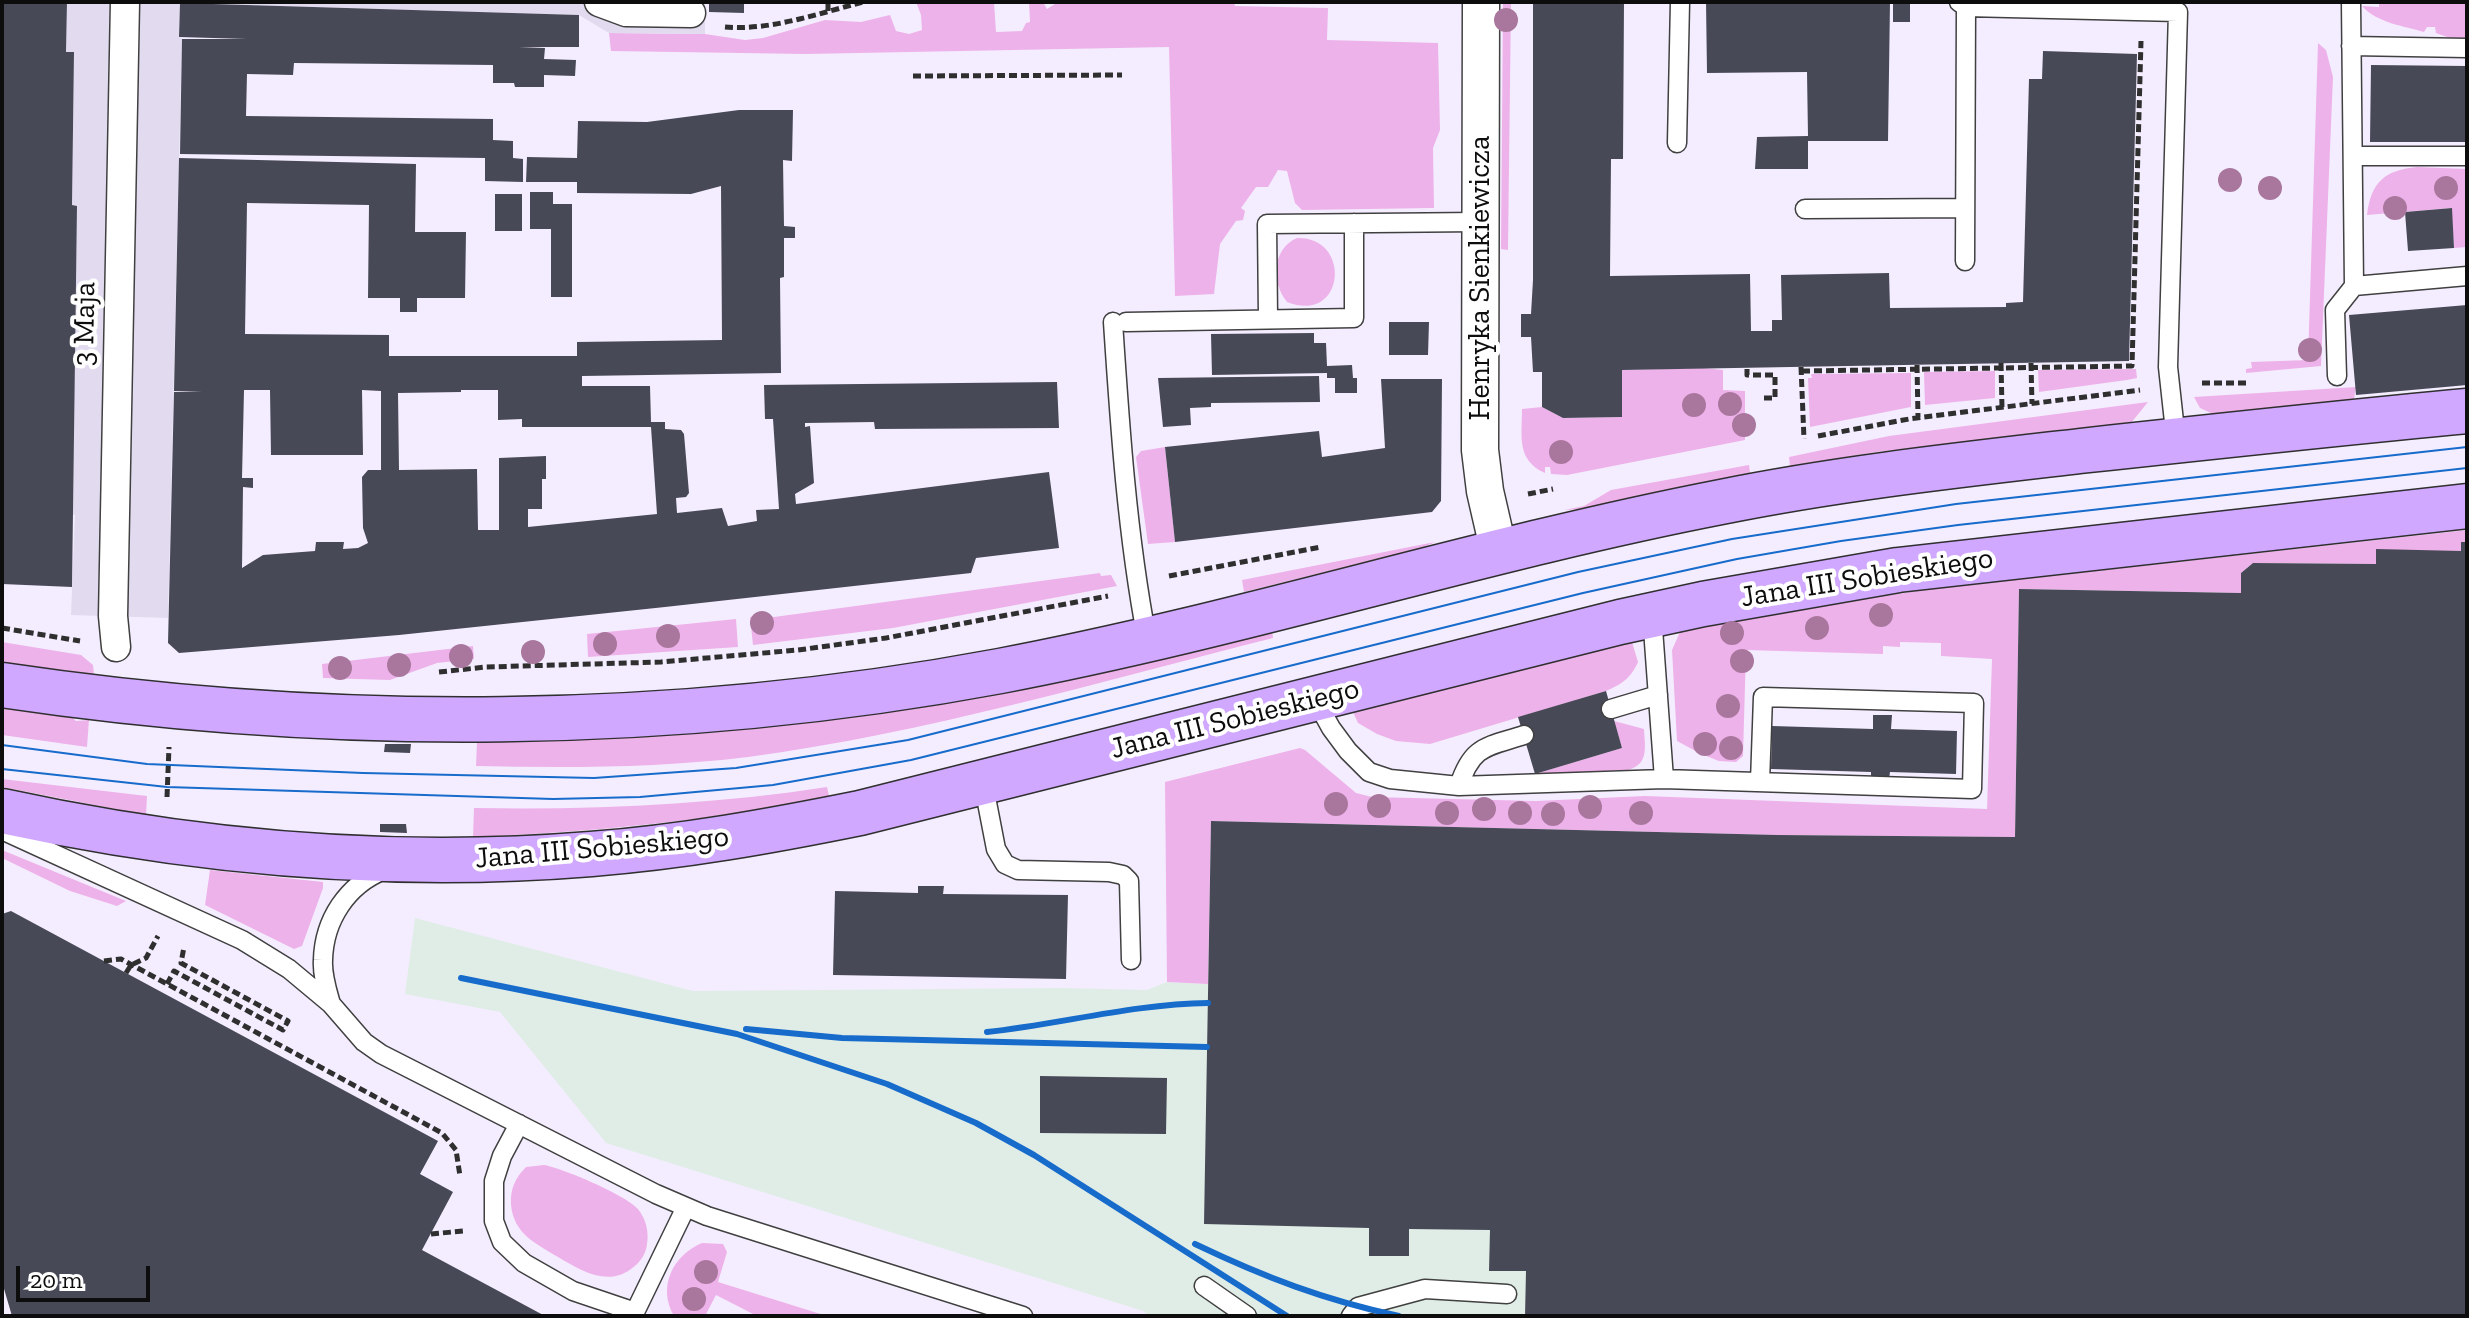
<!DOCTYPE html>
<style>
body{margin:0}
#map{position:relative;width:2469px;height:1318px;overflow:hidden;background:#f4edff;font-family:"Zilla Slab",serif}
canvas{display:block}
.frame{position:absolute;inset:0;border:4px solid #0d0d0d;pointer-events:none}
.scale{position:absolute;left:16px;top:1266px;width:134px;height:36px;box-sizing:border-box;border:4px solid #0d0d0d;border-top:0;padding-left:10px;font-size:24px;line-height:28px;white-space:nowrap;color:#0d0d0d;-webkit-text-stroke:6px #fff;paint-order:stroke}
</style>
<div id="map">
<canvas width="2469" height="1318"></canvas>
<div class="frame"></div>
<div class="scale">20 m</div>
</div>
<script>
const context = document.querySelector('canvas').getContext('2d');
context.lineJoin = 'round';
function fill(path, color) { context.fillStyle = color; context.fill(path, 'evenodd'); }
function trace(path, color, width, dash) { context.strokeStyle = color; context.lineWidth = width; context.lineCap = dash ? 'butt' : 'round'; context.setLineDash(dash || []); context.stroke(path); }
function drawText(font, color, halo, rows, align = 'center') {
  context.font = font + ' "Zilla Slab",serif'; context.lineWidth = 8; context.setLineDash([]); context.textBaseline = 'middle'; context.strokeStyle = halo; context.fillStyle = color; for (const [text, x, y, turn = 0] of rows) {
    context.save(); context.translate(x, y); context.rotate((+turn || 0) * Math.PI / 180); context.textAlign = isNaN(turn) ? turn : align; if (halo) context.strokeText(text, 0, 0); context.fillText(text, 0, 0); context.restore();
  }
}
const industrial = new Path2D(`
 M 2253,563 L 2376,563 L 2467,1316 L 1149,1316 L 1143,1311 L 606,1143 L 500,1012 L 405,994 L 415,918 L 693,991 L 1063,988 L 1147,990 L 1167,982 L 1208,984 L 1211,821 L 1778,835 L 2015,837 L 2019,589 L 2240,593 L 2241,573 Z`);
const green = new Path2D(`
 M 916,2 L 994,2 L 996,32 L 1022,31 L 1026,23 L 1030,22 L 1029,2 L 1043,2 L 1047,9 L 1058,2 L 1234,2 L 1235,6 L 1328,8 L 1327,40 L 1438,43 L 1440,130 L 1433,148 L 1434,208 L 1302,210 L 1295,203 L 1287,171 L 1278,170 L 1268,187 L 1256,187 L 1241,208 L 1245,211 L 1243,220 L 1236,221 L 1220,244 L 1214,294 L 1175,296 L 1169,47 L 806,54 L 611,51 L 609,33 L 705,34 L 745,40 L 763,38 L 825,20 L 861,22 L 890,15 L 896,31 L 909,34 L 922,30 L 921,15 Z
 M 1503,2 L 1511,2 L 1508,250 L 1501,249 Z
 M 2379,2 L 2467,2 L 2467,38 L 2450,38 L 2436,33 L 2435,27 L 2427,27 L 2424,32 C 2404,26 2377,23 2362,6 L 2379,7 Z
 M 2318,43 L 2326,50 L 2333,77 L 2321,366 L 2246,373 L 2246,369 L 2252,368 L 2251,362 L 2308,360 Z
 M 2417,167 L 2467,169 L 2467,247 L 2454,248 L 2451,208 L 2367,215 C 2371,182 2385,170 2417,167 Z
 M 1297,238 C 1352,236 1346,325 1287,302 C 1271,282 1272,249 1297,238 Z
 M 1703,368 L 1723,370 L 1723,390 L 1745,391 L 1745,440 L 1567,475 L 1551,474 L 1550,467 L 1545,467 L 1545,473 C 1516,460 1522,436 1522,409 L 1542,407 L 1563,418 L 1622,417 L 1622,370 Z
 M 2136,369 L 2137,378 L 2127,380 L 2039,392 L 2038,370 Z
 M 1995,371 L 1995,398 L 1925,405 L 1924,372 Z
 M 1911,373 L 1911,407 L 1810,427 L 1808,378 L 1812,378 L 1811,374 Z
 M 2356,387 L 2354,399 L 2213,414 L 2200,408 L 2194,397 Z
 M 2148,402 L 2131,423 L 1877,452 L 1790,466 L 1789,457 L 1889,436 Z
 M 1165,447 L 1175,542 L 1148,544 L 1136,457 L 1141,451 Z
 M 1749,465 L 1750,473 L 1582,509 L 1564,510 L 1584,506 L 1611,490 Z
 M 2467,530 L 2467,542 L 2461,551 L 2376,564 L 2253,563 L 2241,573 L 2241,593 L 2019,589 L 2015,837 L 1778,835 L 1211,821 L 1208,984 L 1167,982 L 1165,782 L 1300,748 L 1305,750 L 1356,793 L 1372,797 L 1536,801 L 1645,796 L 1987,809 L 1992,659 L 1941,656 L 1941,643 L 1900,642 L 1900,647 L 1883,646 L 1883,654 L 1746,650 L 1743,756 L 1736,762 L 1719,761 L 1701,754 L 1677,741 L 1672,650 L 1680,632 L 1762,615 L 1923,590 Z
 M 1435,542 L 1422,548 L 1244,592 L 1242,580 Z
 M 1100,573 L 1101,576 L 1111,575 L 1117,586 L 893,628 L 753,645 L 750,617 L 774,617 Z
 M 736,619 L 738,647 L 588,657 L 587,634 Z
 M 1272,631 L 1273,638 C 1099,682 926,733 748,757 C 658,768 567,768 476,766 L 477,741 C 622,738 767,731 911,709 C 1033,690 1152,661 1272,631 Z
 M 2,642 L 81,655 L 93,665 L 94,675 L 2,662 Z
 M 1632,642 L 1638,662 C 1631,678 1622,684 1606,691 L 1430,744 L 1396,741 L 1377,734 L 1358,723 L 1353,712 Z
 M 473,646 L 474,659 L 437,663 L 390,680 L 323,678 L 322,664 Z
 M 2,708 L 73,718 L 76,721 L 89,720 L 87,747 L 2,735 Z
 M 1614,721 L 1644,729 C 1645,748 1649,764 1628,770 L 1535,774 L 1622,748 Z
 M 2,779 L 147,796 L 146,815 L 2,787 Z
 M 827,787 L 829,796 C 711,821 593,832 473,837 L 474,808 C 593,810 710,805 827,787 Z
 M 2,850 L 126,901 L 117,906 L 70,891 L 2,858 Z
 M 210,870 L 323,882 L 323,888 L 302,946 L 294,949 L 205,905 Z
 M 544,1165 C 562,1168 626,1195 638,1209 C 646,1219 649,1232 647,1244 C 646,1254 640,1263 631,1269 C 607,1287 580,1270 558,1257 C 535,1243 514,1234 511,1205 C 510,1189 515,1178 526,1167 Z
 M 702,1243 L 723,1244 L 727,1252 L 718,1282 L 827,1316 L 757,1316 L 716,1295 L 705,1316 L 674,1316 C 657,1287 673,1255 702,1243 Z`);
const plaza = new Path2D(`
 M 67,2 L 705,2 L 705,34 L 609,33 L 579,15 L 180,3 L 179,37 L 182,39 L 168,618 L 71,615 L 75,515 L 72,515 L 77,206 L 72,205 L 74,52 L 66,52 Z`);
const building = new Path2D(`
 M 2,2 L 67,2 L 66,52 L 74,52 L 72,205 L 77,206 L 72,587 L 2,584 Z
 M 709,2 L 744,2 L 744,13 L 709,12 Z
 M 1533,2 L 1624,2 L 1623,159 L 1611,159 L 1610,276 L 1750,274 L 1751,331 L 1772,331 L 1772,320 L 1782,320 L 1781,275 L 1889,273 L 1890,308 L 2006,307 L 2006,303 L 2023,302 L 2029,79 L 2042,79 L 2043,51 L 2137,54 L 2129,361 L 1622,370 L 1622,417 L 1563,418 L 1542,407 L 1542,372 L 1533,372 L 1531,337 L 1521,337 L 1521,314 L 1531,314 L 1533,280 Z
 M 1706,2 L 1890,2 L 1888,141 L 1808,141 L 1808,169 L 1755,169 L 1757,137 L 1808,136 L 1807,72 L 1707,73 Z
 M 1893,2 L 1910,2 L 1910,22 L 1893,22 Z
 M 180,3 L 579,15 L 579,47 L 519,47 L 545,48 L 544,59 L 576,60 L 575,76 L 544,75 L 544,87 L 515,87 L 514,83 L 493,83 L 493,65 L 294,63 L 293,75 L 247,74 L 246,116 L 493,119 L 493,140 L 513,141 L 513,158 L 523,159 L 523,182 L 485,181 L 485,158 L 180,154 L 182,39 L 247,39 L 179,37 Z
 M 2371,65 L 2467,66 L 2467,142 L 2370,142 Z
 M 739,110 L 793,110 L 792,161 L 783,160 L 784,226 L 795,227 L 795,238 L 784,238 L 784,277 L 780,278 L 781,373 L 582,376 L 582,386 L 650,386 L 651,422 L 665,422 L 665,429 L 681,430 L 684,434 L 689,493 L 686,497 L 676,498 L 677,513 L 722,508 L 728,526 L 757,521 L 756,510 L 779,509 L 773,419 L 765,419 L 764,385 L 1057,382 L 1059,428 L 875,429 L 874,422 L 805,423 L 805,427 L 810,426 L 814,483 L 795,494 L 796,504 L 1049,472 L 1059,548 L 976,558 L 971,573 L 665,607 L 399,635 L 179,653 L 168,643 L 174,392 L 202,392 L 174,391 L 179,158 L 416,164 L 415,232 L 466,232 L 465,298 L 417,298 L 417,312 L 400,312 L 400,298 L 368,298 L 369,205 L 247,203 L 245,334 L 389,335 L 389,356 L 577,356 L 577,342 L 722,340 L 721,186 L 691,194 L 577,193 L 577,182 L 526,182 L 527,157 L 577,158 L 578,121 L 647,122 ZM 244,390 L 270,390 L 271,455 L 363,455 L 362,390 L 381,391 L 381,470 L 368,470 L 362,477 L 363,528 L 368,543 L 358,548 L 343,549 L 344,542 L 316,542 L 315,551 L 263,555 L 242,568 L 243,487 L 253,488 L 253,478 L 242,478 ZM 461,390 L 498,390 L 498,420 L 522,419 L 522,427 L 651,427 L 657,514 L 528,527 L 528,509 L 542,509 L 542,479 L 546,479 L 546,456 L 499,458 L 499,530 L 478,530 L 477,469 L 399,470 L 398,393 L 461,392 Z
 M 530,192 L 553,192 L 553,204 L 572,204 L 572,297 L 551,297 L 551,229 L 530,229 Z
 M 495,194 L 522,194 L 522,231 L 495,231 Z
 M 2452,208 L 2454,248 L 2408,251 L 2405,212 Z
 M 2467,305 L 2467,385 L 2356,395 L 2349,315 Z
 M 1389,322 L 1429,322 L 1428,355 L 1389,355 Z
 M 1314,333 L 1314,343 L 1326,343 L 1327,366 L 1352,365 L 1353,378 L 1357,378 L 1357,393 L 1335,393 L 1335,378 L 1327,378 L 1327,373 L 1212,375 L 1211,334 Z
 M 1319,376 L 1320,402 L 1211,403 L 1211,407 L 1190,408 L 1191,425 L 1163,427 L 1158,378 Z
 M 1381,379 L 1442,379 L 1441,501 L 1432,512 L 1175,542 L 1165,447 L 1319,431 L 1322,457 L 1385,448 Z
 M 2461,542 L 2467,542 L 2467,1316 L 1525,1316 L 1526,1271 L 1489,1271 L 1490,1230 L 1409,1229 L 1409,1256 L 1369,1256 L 1369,1228 L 1204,1224 L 1211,821 L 1778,835 L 2015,837 L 2019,589 L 2241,593 L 2241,573 L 2253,563 L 2376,564 L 2376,549 L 2461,551 Z
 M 1606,691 L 1622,748 L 1535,774 L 1518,717 Z
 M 1873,715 L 1892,715 L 1891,729 L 1957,731 L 1956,774 L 1890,772 L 1889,779 L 1871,778 L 1871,772 L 1771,769 L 1772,726 L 1873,729 Z
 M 385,744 L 411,744 L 410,753 L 384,752 Z
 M 380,824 L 406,824 L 407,833 L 380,832 Z
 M 918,886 L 944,886 L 943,894 L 1068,895 L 1066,979 L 833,975 L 835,891 L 918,893 Z
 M 11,911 L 438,1141 L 420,1174 L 453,1192 L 422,1250 L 545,1316 L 12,1316 L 2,1282 L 2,914 Z
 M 1040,1076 L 1167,1078 L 1166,1134 L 1040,1133 Z`);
const path = new Path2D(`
 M 828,11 L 828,2
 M 725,27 C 770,31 820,13 863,2
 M 913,76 L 1122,75
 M 2001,363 L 2002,408
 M 2031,363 L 2032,404
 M 1917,365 L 1918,417
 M 1801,367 L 1804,439
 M 1747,369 L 1747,375 L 1775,375 L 1775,398 L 1764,398
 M 1802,371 L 2132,366 L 2141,41
 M 2202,383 L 2246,383
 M 1818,436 L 1909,419 L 2140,390
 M 1528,494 L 1553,489
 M 1169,576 L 1321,547
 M 2,628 L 80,641
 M 439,672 L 486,667 L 661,662 L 798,650 L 886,638 L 1108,596
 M 167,797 L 169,747
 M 104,961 L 121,959 L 442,1133 L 456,1150 L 460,1176
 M 126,973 L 131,965 L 146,958 L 158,936
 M 167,984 L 174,971 L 283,1030 L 288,1021 L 181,963 L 184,947
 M 431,1234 L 463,1231`);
const service = new Path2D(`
 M 1959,2 L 1966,7 L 1965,261
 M 1966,7 L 2178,12 L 2168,367 L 2176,440
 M 2351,46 L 2467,48
 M 1677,143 L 1680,2
 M 2353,156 L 2467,156
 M 1805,209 L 1965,208
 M 2354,286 L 2467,276
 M 1268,318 L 1267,224 L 1479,222
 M 1113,322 C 1120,428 1127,534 1147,639
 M 1126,322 L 1354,318 L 1354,223
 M 2337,376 L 2335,310 L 2354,286 L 2351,2
 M 1652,615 L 1664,779
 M 1315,699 L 1331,728 L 1348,751 L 1369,772 L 1390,779 L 1459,786 L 1664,779 L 1972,789 L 1974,703 L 1763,697 L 1760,782
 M 1611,709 L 1658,695
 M 983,782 L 996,849 L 1005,864 L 1018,870 L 1109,872 L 1123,875 L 1129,881 L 1131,960
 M 1459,786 C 1472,745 1487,747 1524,735
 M 2,830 L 242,940 L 289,969 L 331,1004 L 364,1042 L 381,1054 L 656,1194 L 707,1216 L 1023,1316
 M 331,1004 C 327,990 322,975 323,960 C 324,920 347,885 384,870
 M 519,1124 L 502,1156 L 494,1181 L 494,1221 L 502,1242 L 524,1263 L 573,1291 L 635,1312 L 686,1207
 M 1204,1286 L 1247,1316
 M 1351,1316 L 1358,1307 L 1425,1289 L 1507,1294`);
const pedestrian = new Path2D(`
 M 599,2 L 626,12 L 691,13
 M 116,647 L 113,616 L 125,2`);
const minor = new Path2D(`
 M 1481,2 L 1480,450 L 1485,491 L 1499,552`);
const secondary = new Path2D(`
 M 2,685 C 331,734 673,732 1000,671 C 1243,625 1479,549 1721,502 C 1840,478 1960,465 2080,451 C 2209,437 2338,423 2467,411
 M 2,811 C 195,853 394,870 591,854 C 682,847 771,831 860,813 L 1620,622 L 1703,604 L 1898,570 L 2467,506`);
const tram = new Path2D(`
 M 2,745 L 147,764 L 363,773 L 594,778 L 736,768 L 908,740 L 1578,572 L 1732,539 L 1956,504 L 2467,447
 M 2,769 L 167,787 L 553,799 L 640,797 L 773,785 L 911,760 L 1583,593 L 1737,559 L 1841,541 L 1958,525 L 2467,468`);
const rail = new Path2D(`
 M 461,978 L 737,1034 L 887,1084 L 976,1123 L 1034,1155 L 1287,1316
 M 746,1029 L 842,1038 L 1207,1047
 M 987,1032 C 1061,1024 1133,1004 1208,1003
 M 1195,1244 C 1264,1277 1324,1300 1399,1316`);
const trees = [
 [1506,20],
 [2230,180],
 [2270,188],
 [2446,188],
 [2395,208],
 [2310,350],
 [1730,404],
 [1694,405],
 [1744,425],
 [1561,452],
 [1881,615],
 [762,623],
 [1817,628],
 [1732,633],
 [668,636],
 [605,644],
 [533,652],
 [461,656],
 [1742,661],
 [399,665],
 [340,668],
 [1728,706],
 [1705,744],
 [1731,748],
 [1336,804],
 [1379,806],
 [1590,807],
 [1484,809],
 [1447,813],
 [1520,813],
 [1641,813],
 [1553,814],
 [706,1272],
 [694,1299]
];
const streetNames = [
 ["Henryka Sienkiewicza",1480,278,-90],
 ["3 Maja",85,324,-89],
 ["Jana III Sobieskiego",1867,578,-9],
 ["Jana III Sobieskiego",1235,719,-14],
 ["Jana III Sobieskiego",602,848,-5]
];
fill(industrial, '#e0ede6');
fill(green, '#eeb2ea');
fill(plaza, '#e2dbf0');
fill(building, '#484957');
trace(service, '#404040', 21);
trace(pedestrian, '#404040', 31);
trace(minor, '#404040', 39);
trace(secondary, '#2f2f2f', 47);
trace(path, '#2f2f2f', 5, [8, 4]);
trace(service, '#fff', 18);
trace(pedestrian, '#fff', 28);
trace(minor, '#fff', 36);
trace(secondary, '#d1a8ff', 44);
trace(tram, '#176bcb', 2);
trace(rail, '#176bcb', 6);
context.fillStyle = '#a9779d';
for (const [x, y] of trees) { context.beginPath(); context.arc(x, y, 12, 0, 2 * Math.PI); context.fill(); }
drawText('30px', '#0d0d0d', '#fff', streetNames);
</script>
